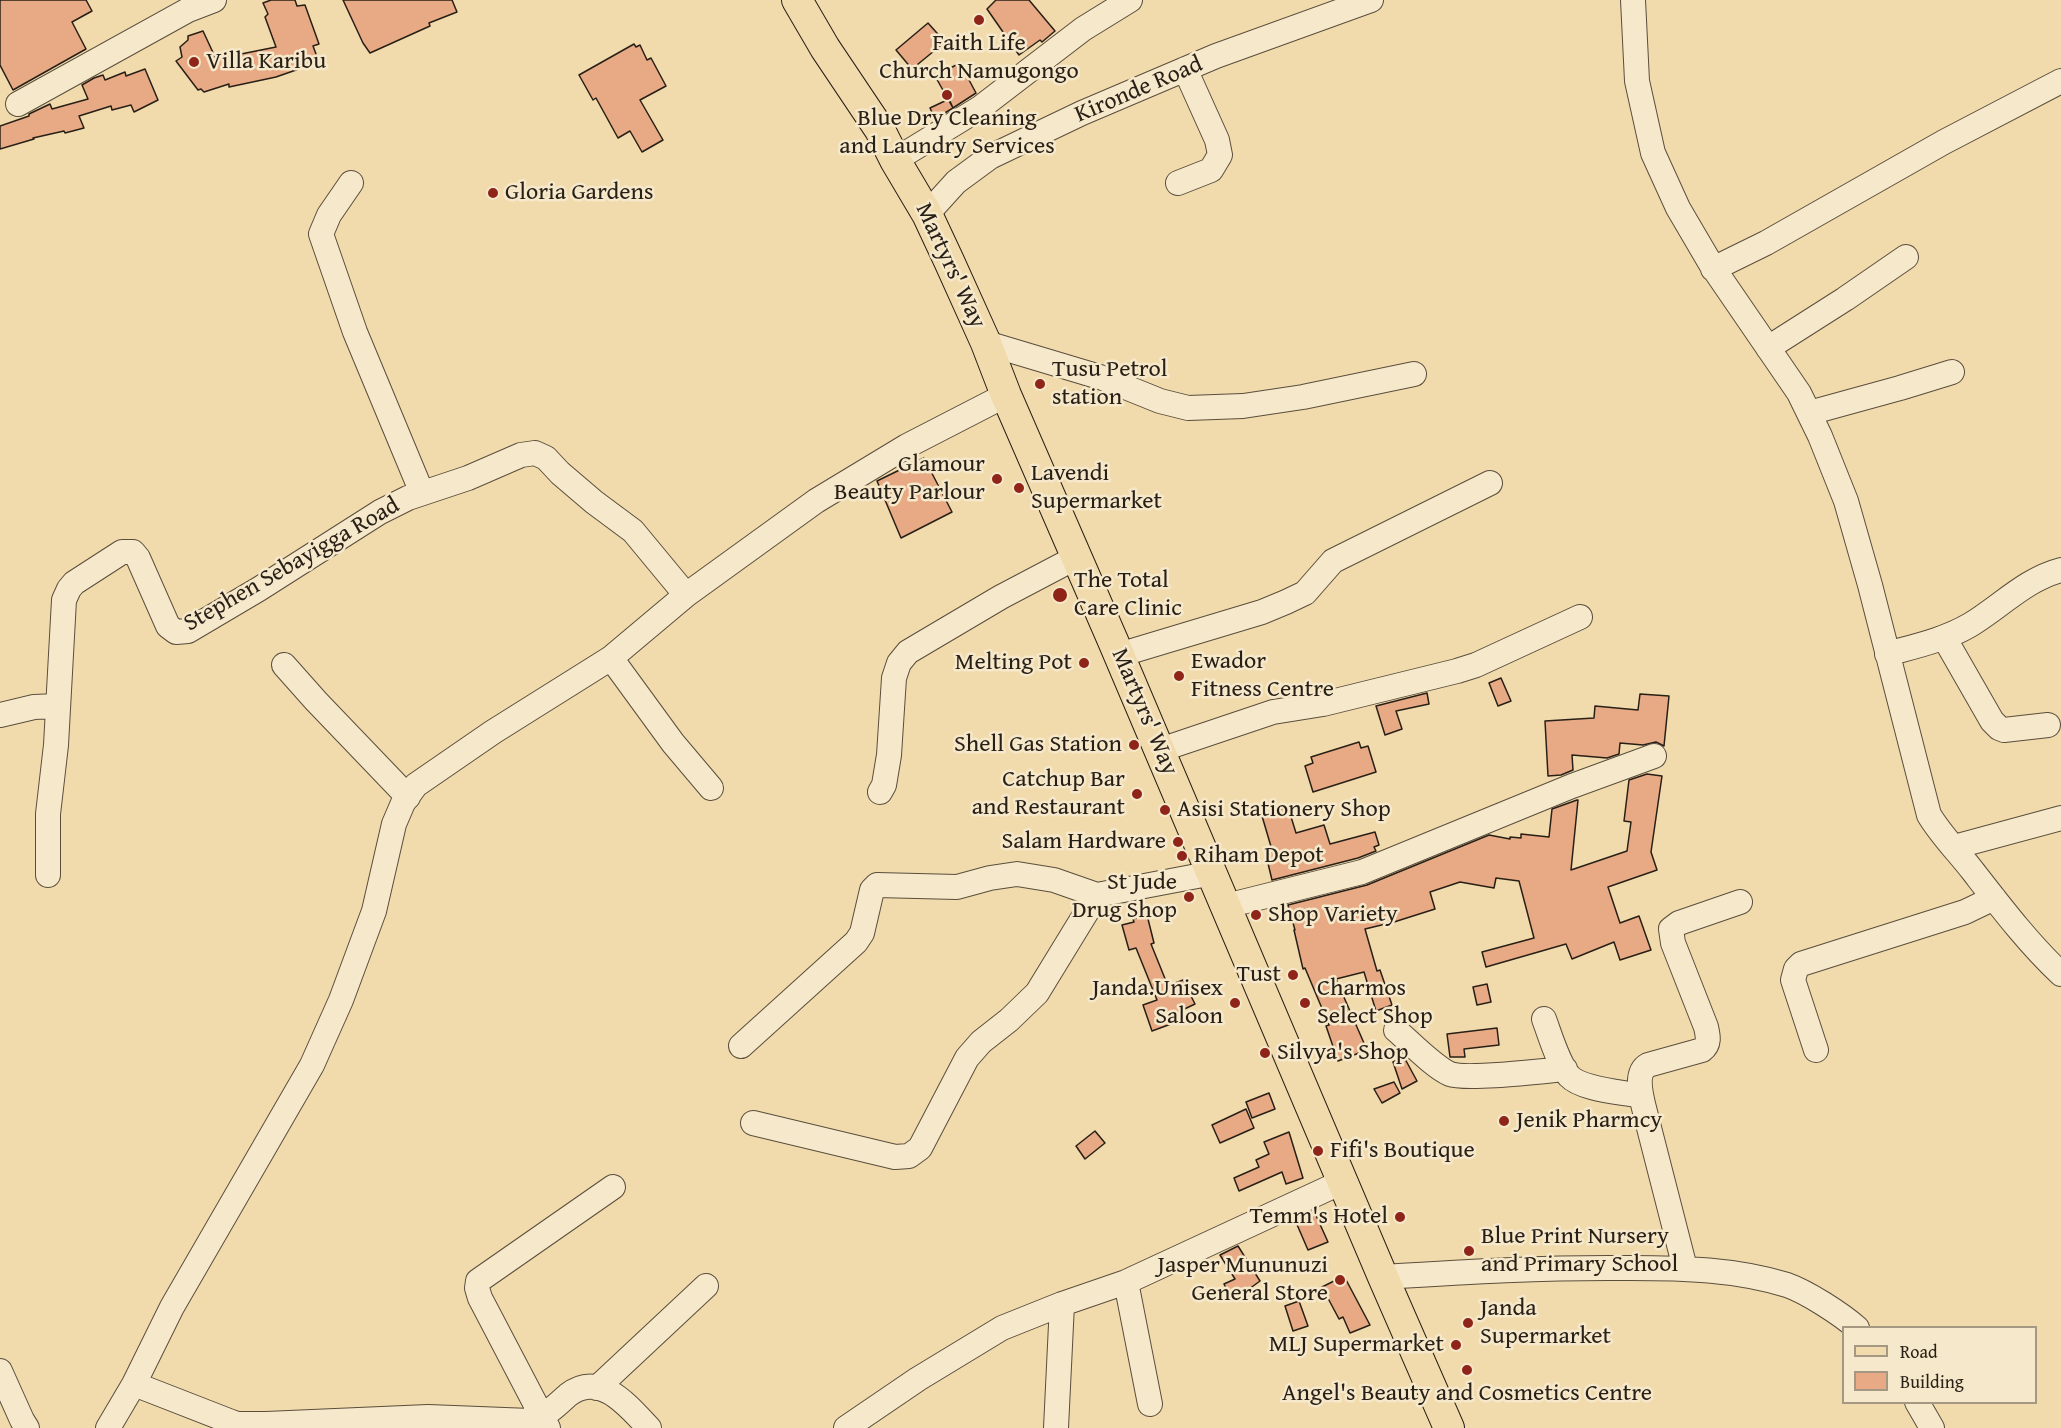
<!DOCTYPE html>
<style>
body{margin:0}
#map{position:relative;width:2061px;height:1428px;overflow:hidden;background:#f1dbad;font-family:"Gentium Book Plus",serif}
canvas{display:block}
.legend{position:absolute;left:1842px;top:1326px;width:195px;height:78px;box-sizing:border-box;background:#f6e8ca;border:2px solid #a49882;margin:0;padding:8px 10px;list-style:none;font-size:18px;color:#281f16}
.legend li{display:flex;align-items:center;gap:12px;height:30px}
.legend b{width:30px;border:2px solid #a49882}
</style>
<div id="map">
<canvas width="2061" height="1428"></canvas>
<ul class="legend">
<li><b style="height:8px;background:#f1dbad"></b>Road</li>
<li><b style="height:16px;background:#e7aa84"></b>Building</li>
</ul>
</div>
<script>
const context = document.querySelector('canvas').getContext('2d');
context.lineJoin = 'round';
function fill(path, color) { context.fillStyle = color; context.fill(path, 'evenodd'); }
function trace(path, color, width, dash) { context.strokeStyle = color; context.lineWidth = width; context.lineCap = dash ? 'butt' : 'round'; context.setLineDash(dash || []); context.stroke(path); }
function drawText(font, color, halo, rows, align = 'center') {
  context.font = font + ' "Gentium Book Plus",serif'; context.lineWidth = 5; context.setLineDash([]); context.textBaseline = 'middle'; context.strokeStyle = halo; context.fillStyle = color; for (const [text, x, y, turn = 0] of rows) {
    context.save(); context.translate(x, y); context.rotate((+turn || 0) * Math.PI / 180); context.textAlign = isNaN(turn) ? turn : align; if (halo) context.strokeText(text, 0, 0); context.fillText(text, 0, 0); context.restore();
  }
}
const building = new Path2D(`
 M 0,0 L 86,0 L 92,11 L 72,22 L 86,49 L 13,90 L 0,65 Z
 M 271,0 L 295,0 L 297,6 L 305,5 L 319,44 L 313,46 L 319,62 L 276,77 L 229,87 L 229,84 L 204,92 L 201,89 L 198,90 L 176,61 L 182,57 L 180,47 L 188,40 L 188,36 L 203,31 L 216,59 L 276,47 L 265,17 L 268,14 L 263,3 Z
 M 343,0 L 452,0 L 457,12 L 429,23 L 430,26 L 370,53 L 363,43 Z
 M 996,0 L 1029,0 L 1055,31 L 1042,42 L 1040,40 L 1019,55 L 987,9 Z
 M 928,23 L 945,42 L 912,69 L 896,50 Z
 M 634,44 L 636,47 L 640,45 L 647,60 L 651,58 L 666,86 L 640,100 L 663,140 L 642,152 L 630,131 L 618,138 L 596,98 L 593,100 L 579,75 Z
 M 960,63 L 976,93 L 953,108 L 935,76 Z
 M 145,69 L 158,100 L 134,112 L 131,105 L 112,110 L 111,106 L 79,116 L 84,128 L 65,133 L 64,131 L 33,138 L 34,139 L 0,149 L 0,126 L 29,116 L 29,114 L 50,104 L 52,109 L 88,99 L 82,85 L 94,78 L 103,75 L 105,80 L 125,72 L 126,76 Z
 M 949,99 L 953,108 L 935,119 L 930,108 Z
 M 924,458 L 952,512 L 901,538 L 877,481 Z
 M 1501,678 L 1511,701 L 1498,706 L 1489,683 Z
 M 1427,693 L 1429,704 L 1396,711 L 1402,729 L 1385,735 L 1376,706 Z
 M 1640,694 L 1669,696 L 1664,746 L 1656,742 L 1643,745 L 1620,743 L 1619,754 L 1607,758 L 1572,755 L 1573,770 L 1561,775 L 1548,776 L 1545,721 L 1594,718 L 1595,706 L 1638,710 Z
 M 1359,742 L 1361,748 L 1368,746 L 1376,772 L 1313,792 L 1305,766 L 1313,763 L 1311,757 Z
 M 1647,774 L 1662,776 L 1651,852 L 1657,870 L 1608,887 L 1620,923 L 1639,916 L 1651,950 L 1620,960 L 1614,942 L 1572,959 L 1566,944 L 1486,967 L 1482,952 L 1534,938 L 1519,881 L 1496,878 L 1494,888 L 1460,882 L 1430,892 L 1435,909 L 1394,922 L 1365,929 L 1377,971 L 1380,970 L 1392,1005 L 1376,1011 L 1364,972 L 1336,979 L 1367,1050 L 1338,1061 L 1326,1026 L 1329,1025 L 1305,968 L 1303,969 L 1294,930 L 1295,930 L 1288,905 L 1367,885 L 1489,835 L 1510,839 L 1510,837 L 1521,838 L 1521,834 L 1549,837 L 1552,809 L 1577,800 L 1578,800 L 1571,870 L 1627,851 L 1631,822 L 1624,821 L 1629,780 Z
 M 1288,807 L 1296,833 L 1324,825 L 1330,844 L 1375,832 L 1379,845 L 1374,847 L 1376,851 L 1358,858 L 1272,880 L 1265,851 L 1272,850 L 1262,816 Z
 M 1147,915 L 1154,943 L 1151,944 L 1168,986 L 1183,980 L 1195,1004 L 1176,1013 L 1179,1021 L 1152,1031 L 1143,1005 L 1157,1000 L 1136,948 L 1129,950 L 1122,925 L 1134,922 L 1133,919 Z
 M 1487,984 L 1491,1002 L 1477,1005 L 1473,987 Z
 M 1497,1028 L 1499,1045 L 1464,1049 L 1465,1057 L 1450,1057 L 1447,1034 Z
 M 1404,1057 L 1417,1081 L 1402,1089 L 1393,1062 Z
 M 1394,1082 L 1400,1093 L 1382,1103 L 1374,1089 Z
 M 1269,1093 L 1275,1109 L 1252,1118 L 1246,1102 Z
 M 1246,1109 L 1254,1128 L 1220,1143 L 1212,1125 Z
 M 1095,1131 L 1105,1143 L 1085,1159 L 1076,1146 Z
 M 1289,1132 L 1303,1178 L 1286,1184 L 1282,1172 L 1239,1191 L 1234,1178 L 1259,1167 L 1256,1160 L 1269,1154 L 1264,1142 Z
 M 1314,1211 L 1328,1242 L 1308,1250 L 1295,1220 Z
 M 1238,1246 L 1260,1281 L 1245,1292 L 1231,1299 L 1224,1284 L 1235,1279 L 1220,1255 Z
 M 1344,1276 L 1370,1325 L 1350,1333 L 1343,1317 L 1339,1319 L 1322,1287 Z
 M 1299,1301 L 1308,1326 L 1293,1331 L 1285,1306 Z`);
const minor = new Path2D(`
 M 1633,0 L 1637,81 L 1653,153 L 1678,208 L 1712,266 L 1799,393 L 1820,436 L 1846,501 L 1870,585 L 1929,815 C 1941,835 1958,852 1972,870 C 2000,906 2028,943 2061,974
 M 18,104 L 188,10 L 214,0
 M 895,160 L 980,108 L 1083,29 L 1130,0
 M 351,183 L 329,215 L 321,234 L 355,332 L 422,493
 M 1178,183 L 1211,170 L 1220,155 L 1217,140 L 1185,69
 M 927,214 L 956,182 L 990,157 L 1082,113 L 1216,56 L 1371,0
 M 1713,269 L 1766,243 L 1944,142 L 2061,81
 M 986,343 L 1103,378 L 1160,401 L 1188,408 L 1243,406 L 1303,397 L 1414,374
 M 1768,348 L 1845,299 L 1906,257
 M 1809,413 L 1900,388 L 1952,372
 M 1945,639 L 1992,721 L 1999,728 L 2004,730 L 2048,725
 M 1887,654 C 1916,646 1944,640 1970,625 C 2000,607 2026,579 2061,570
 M 1119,655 L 1262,612 L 1286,602 L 1305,593 L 1333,561 L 1490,483
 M 611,658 L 673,743 L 711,788
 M 284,665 L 316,701 L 408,797
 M 0,715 L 34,707 L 57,706
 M 1160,750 L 1273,712 L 1323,704 L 1457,671 L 1476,665 L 1580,617
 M 880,792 L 884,785 L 889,755 L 894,678 L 899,663 L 908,652 L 1001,597 L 1077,557
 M 1954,847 L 2061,818
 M 48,875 L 48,814 L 56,745 L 64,600 L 69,589 L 74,583 L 122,552 L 133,552 L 138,558 L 168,626 L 176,632 L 188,631 L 259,589 L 380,512 L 408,498 L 468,478 L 521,455 L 535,453 L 546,458 L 560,473 L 594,502 L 633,531 L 686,595
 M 1226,906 L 1362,872 L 1572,786 L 1654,756
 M 1544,1019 C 1550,1035 1558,1063 1569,1076 C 1582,1090 1623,1092 1641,1096
 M 1396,1030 C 1410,1042 1434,1067 1450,1074 C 1466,1080 1543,1071 1565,1069
 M 741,1046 L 856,942 L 862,933 L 872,890 L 877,885 L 957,887 L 990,878 L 1017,874 L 1054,880 L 1097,895
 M 1816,1050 L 1793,980 L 1796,969 L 1801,964 L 1965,912 L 1994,898
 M 753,1123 L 895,1157 L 909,1156 L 920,1148 L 967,1058 L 981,1042 L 1009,1020 L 1037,993 L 1097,895 L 1213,873
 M 1685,1268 L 1647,1120 C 1644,1106 1632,1074 1648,1065 L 1702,1050 C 1710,1044 1708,1036 1706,1027 L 1673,943 L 1671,929 L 1679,923 L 1740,902
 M 1383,1277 C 1465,1272 1547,1267 1629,1268 C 1683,1268 1735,1269 1787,1285 C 1807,1292 1841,1314 1857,1328
 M 1126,1282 L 1150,1404
 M 0,1371 L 22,1420 L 27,1428
 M 134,1384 L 229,1421 L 237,1424 L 266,1424 L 428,1417 L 530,1421 C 546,1416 556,1406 568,1395 C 600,1370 629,1407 649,1428
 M 597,1388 L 706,1286
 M 1917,1402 L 1932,1428
 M 108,1428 L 134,1384 L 172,1307 L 312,1065 L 341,1000 L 374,911 L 394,824 L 403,803 L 416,785 L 493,732 L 611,658 L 686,595 L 816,501 L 907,446 L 1006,395
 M 548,1428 L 480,1298 L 477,1288 L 478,1281 L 613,1187
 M 846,1428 L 918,1379 L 1002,1328 L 1062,1304 L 1126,1282 L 1342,1182
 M 1056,1428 L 1062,1304`);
const major = new Path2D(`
 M 797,0 L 825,48 L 880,130 L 895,160 L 927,214 L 949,261 L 986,343 L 1006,395 L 1113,641 L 1383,1277 L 1449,1428`);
const markers = [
 [979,20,6,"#8f2418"],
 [194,62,6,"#8f2418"],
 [947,95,6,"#8f2418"],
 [493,193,6,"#8f2418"],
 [1040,384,6,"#8f2418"],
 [997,479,6,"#8f2418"],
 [1019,488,6,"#8f2418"],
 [1060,595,8,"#8f2418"],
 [1084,663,6,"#8f2418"],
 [1179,676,6,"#8f2418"],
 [1134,745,6,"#8f2418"],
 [1137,794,6,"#8f2418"],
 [1165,810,6,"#8f2418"],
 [1178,842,6,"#8f2418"],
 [1182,856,6,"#8f2418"],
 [1189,897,6,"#8f2418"],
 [1256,915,6,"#8f2418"],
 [1293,975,6,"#8f2418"],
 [1235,1003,6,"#8f2418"],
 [1305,1003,6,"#8f2418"],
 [1265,1053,6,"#8f2418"],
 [1504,1121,6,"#8f2418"],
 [1318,1151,6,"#8f2418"],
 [1400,1217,6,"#8f2418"],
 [1469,1251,6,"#8f2418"],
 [1340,1280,6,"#8f2418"],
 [1468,1323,6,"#8f2418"],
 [1456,1345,6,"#8f2418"],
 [1467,1370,6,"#8f2418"]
];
const poiNames = [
 ["Faith Life",979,44,"center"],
 ["Church Namugongo",979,72,"center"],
 ["Villa Karibu",206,62],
 ["Blue Dry Cleaning",947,119,"center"],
 ["and Laundry Services",947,147,"center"],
 ["Gloria Gardens",505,193],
 ["Tusu Petrol",1052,370],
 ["station",1052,398],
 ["Glamour",985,465,"right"],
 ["Beauty Parlour",985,493,"right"],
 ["Lavendi",1031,474],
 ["Supermarket",1031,502],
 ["The Total",1074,581],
 ["Care Clinic",1074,609],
 ["Ewador",1191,662],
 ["Fitness Centre",1191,690],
 ["Melting Pot",1072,663,"right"],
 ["Shell Gas Station",1122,745,"right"],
 ["Catchup Bar",1125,780,"right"],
 ["and Restaurant",1125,808,"right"],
 ["Asisi Stationery Shop",1177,810],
 ["Salam Hardware",1166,842,"right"],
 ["Riham Depot",1194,856],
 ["St Jude",1177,883,"right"],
 ["Drug Shop",1177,911,"right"],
 ["Shop Variety",1268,915],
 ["Tust",1281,975,"right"],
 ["Janda.Unisex",1223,989,"right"],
 ["Saloon",1223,1017,"right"],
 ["Charmos",1317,989],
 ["Select Shop",1317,1017],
 ["Silvya's Shop",1277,1053],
 ["Jenik Pharmcy",1516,1121],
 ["Fifi's Boutique",1330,1151],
 ["Temm's Hotel",1388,1217,"right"],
 ["Blue Print Nursery",1481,1237],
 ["and Primary School",1481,1265],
 ["Jasper Mununuzi",1328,1266,"right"],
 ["General Store",1328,1294,"right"],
 ["Janda",1480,1309],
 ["Supermarket",1480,1337],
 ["MLJ Supermarket",1444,1345,"right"],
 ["Angel's Beauty and Cosmetics Centre",1467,1394,"center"]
];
const streetNames = [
 ["Kironde Road",1139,90,-23],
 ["Martyrs' Way",950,266,65],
 ["Stephen Sebayigga Road",292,565,-30],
 ["Martyrs' Way",1144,712,67]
];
fill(building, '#e7aa84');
trace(building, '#281f16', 1.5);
trace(minor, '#5a4e3c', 26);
trace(major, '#281f16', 32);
trace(minor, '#f6e8ca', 24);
trace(major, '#f1dbad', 30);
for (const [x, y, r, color] of markers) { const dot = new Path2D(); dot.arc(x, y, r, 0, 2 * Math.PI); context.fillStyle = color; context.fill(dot); trace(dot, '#f6e8ca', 2); }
drawText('24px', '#281f16', '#f6e8ca', poiNames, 'left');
drawText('24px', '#281f16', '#f6e8ca', streetNames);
</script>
